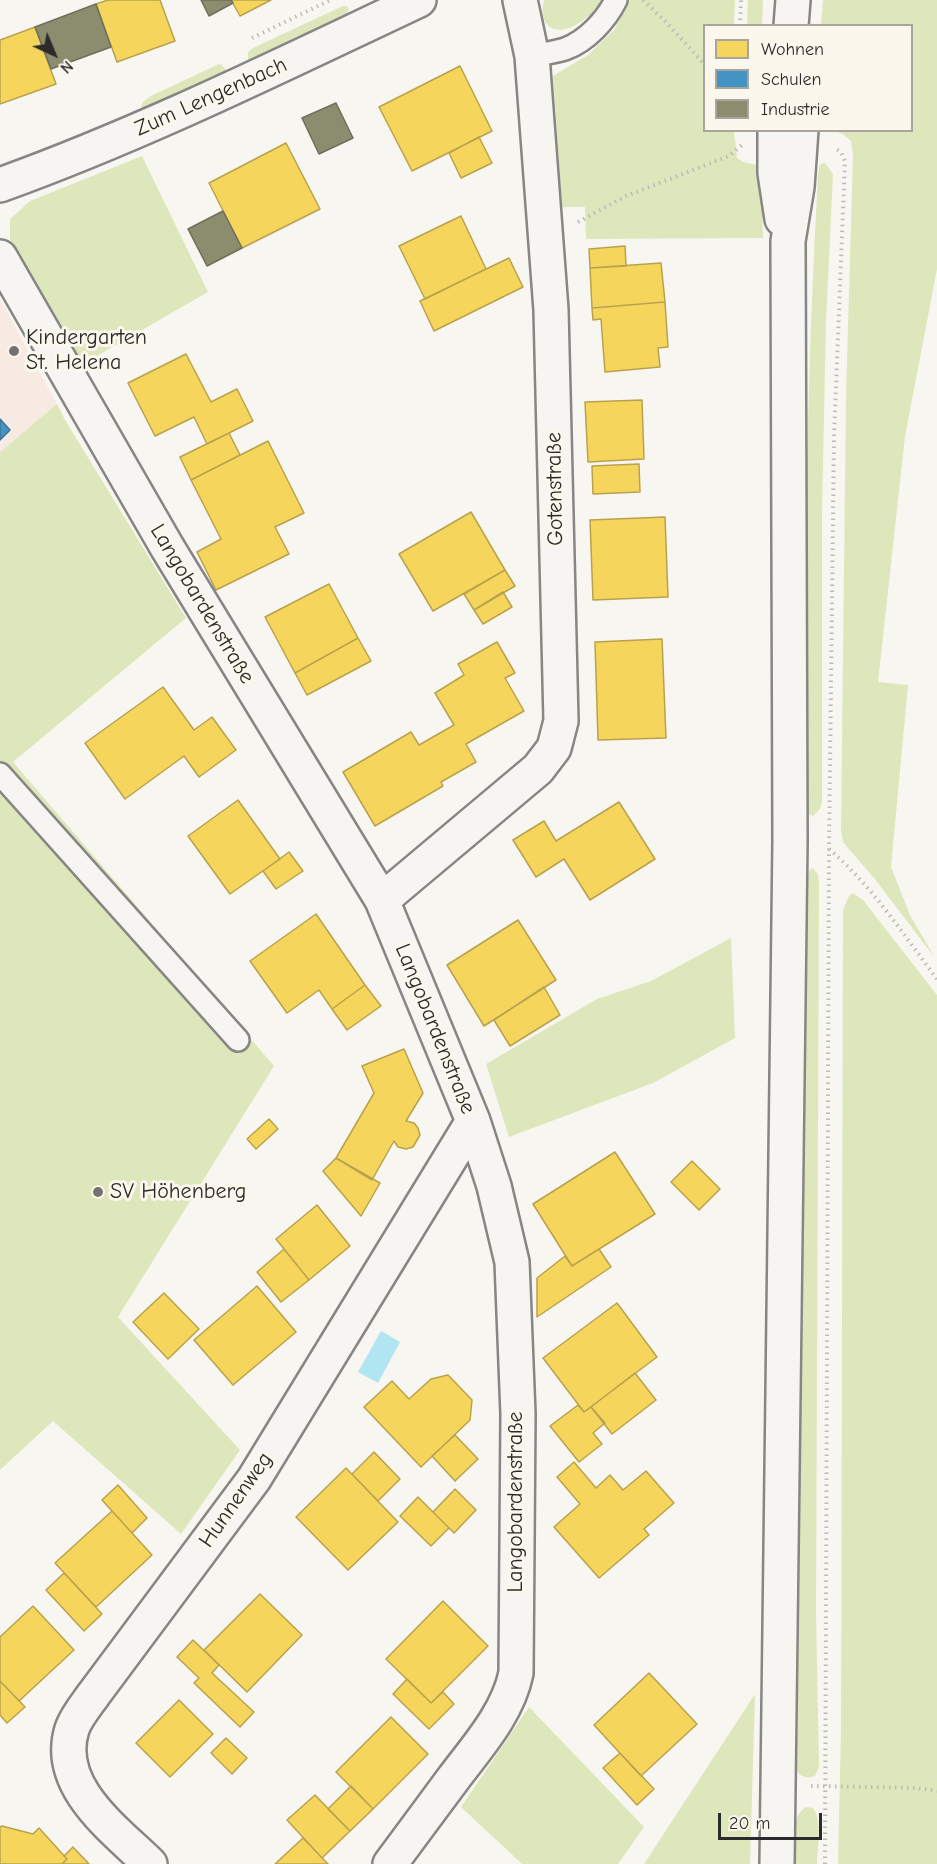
<!DOCTYPE html>
<meta charset="utf-8">
<style>
body{margin:0}
#map{position:relative;width:937px;height:1864px;overflow:hidden;background:#f8f6f0;font-family:"Comic Neue",sans-serif}
canvas{display:block}
.legend{position:absolute;left:703px;top:24px;width:210px;height:108px;box-sizing:border-box;background:#fbf7ec;border:2px solid #a8a59f;margin:0;padding:8px 10px;list-style:none;font-size:18px;color:#2b2b2b}
.legend li{display:flex;align-items:center;gap:12px;height:30px}
.legend b{width:30px;border:2px solid #a8a59f}
.north{position:absolute;left:24px;top:24px;width:60px;height:60px;-webkit-text-stroke:4px #fbf7ec;paint-order:stroke;rotate:136deg;font-size:16px;font-weight:700;line-height:24px;text-align:center;color:#2b2b2b}
.north::after{content:'';display:block;margin:auto;width:21px;height:27px;background:#2b2b2b;clip-path:polygon(50% 0,100% 100%,50% 72%,0 100%)}
.scale{position:absolute;left:718px;top:1813px;width:104px;height:27px;box-sizing:border-box;border:3px solid #2b2b2b;border-top:0;padding-left:8px;font-size:18px;line-height:21px;white-space:nowrap;color:#2b2b2b;-webkit-text-stroke:4px #fbf7ec;paint-order:stroke}
</style>
<div id="map">
<canvas width="937" height="1864"></canvas>
<ul class="legend">
<li><b style="height:16px;background:#f6d55c"></b>Wohnen</li>
<li><b style="height:16px;background:#4393c3"></b>Schulen</li>
<li><b style="height:16px;background:#8c8c6e"></b>Industrie</li>
</ul>
<div class="north">N</div>
<div class="scale">20 m</div>
</div>
<script>
const context = document.querySelector('canvas').getContext('2d');
context.lineJoin = 'round';
function fill(path, color) { context.fillStyle = color; context.fill(path, 'evenodd'); }
function trace(path, color, width, dash) { context.strokeStyle = color; context.lineWidth = width; context.lineCap = dash ? 'butt' : 'round'; context.setLineDash(dash || []); context.stroke(path); }
function drawText(font, color, halo, rows, align = 'center') {
  context.font = font + ' "Comic Neue",sans-serif'; context.lineWidth = 6; context.setLineDash([]); context.textBaseline = 'middle'; context.strokeStyle = halo; context.fillStyle = color; for (const [text, x, y, turn = 0] of rows) {
    context.save(); context.translate(x, y); context.rotate((+turn || 0) * Math.PI / 180); context.textAlign = isNaN(turn) ? turn : align; if (halo) context.strokeText(text, 0, 0); context.fillText(text, 0, 0); context.restore();
  }
}
const built = new Path2D(`
 M 0,299 L 57,404 L 0,452 Z`);
const green = new Path2D(`
 M 544,0 L 603,0 C 596,8 588,18 579,23 C 556,38 537,27 544,0 Z
 M 630,0 L 735,0 L 734,25 L 704,26 L 704,130 L 734,131 L 737,158 L 743,162 L 757,165 L 761,171 L 763,238 L 586,239 L 585,207 L 562,207 L 553,76 L 588,55 L 614,30 Z
 M 748,0 L 763,0 L 762,25 L 747,25 Z
 M 823,0 L 937,0 L 937,269 L 905,436 L 878,682 L 908,685 L 891,867 L 910,915 L 935,958 L 874,878 L 848,848 L 843,842 L 841,829 L 846,396 L 853,156 L 851,141 L 843,134 L 834,131 L 912,130 L 912,26 L 821,25 Z
 M 343,6 L 347,6 L 349,10 L 343,19 L 252,63 L 248,60 L 248,52 L 253,48 Z
 M 219,64 L 222,65 L 226,70 L 223,75 L 144,110 L 141,106 L 144,101 L 153,95 Z
 M 142,156 L 208,292 L 83,364 L 10,240 L 10,219 L 30,201 Z
 M 825,163 L 833,174 L 826,321 L 822,513 L 822,802 L 820,809 L 813,816 L 806,813 L 803,809 C 804,597 806,385 818,174 L 820,164 Z
 M 57,404 L 65,420 L 186,618 L 13,762 L 274,1066 L 118,1317 L 240,1450 L 181,1534 L 53,1421 L 0,1470 L 0,452 Z
 M 812,868 L 818,874 L 819,883 L 816,1612 L 819,1767 L 815,1776 C 809,1779 800,1777 797,1771 L 805,875 Z
 M 853,893 L 863,900 L 937,995 L 937,1864 L 838,1864 L 841,1730 L 843,910 L 849,896 Z
 M 731,938 L 735,1038 L 653,1083 L 509,1137 L 486,1064 L 597,999 L 651,981 Z
 M 755,1694 L 750,1864 L 644,1864 Z
 M 529,1707 L 644,1827 L 618,1864 L 522,1864 L 461,1807 Z
 M 806,1807 L 813,1808 C 823,1822 817,1848 817,1864 L 794,1864 C 795,1847 789,1817 806,1807 Z`);
const water = new Path2D(`
 M 381,1331 L 400,1342 L 378,1383 L 358,1372 Z`);
const homes = new Path2D(`
 M 108,0 L 160,0 L 175,41 L 117,62 L 96,4 Z
 M 231,0 L 271,0 L 240,16 Z
 M 35,27 L 56,84 L 0,104 L 0,40 Z
 M 460,66 L 492,131 L 412,171 L 379,107 Z
 M 479,137 L 492,163 L 461,178 L 449,153 Z
 M 286,143 L 320,209 L 242,248 L 209,183 Z
 M 461,216 L 486,269 L 425,299 L 399,246 Z
 M 625,246 L 626,266 L 590,268 L 589,249 Z
 M 509,258 L 523,287 L 434,331 L 420,301 Z
 M 661,263 L 665,302 L 592,308 L 590,268 Z
 M 665,302 L 668,347 L 658,348 L 660,367 L 605,372 L 601,319 L 593,320 L 592,308 Z
 M 186,354 L 211,402 L 237,389 L 253,421 L 207,444 L 194,417 L 155,436 L 128,383 Z
 M 642,400 L 644,459 L 588,462 L 585,402 Z
 M 229,433 L 240,455 L 191,480 L 180,457 Z
 M 268,441 L 304,513 L 275,527 L 289,554 L 216,590 L 197,552 L 221,539 L 191,480 Z
 M 639,464 L 640,492 L 593,494 L 592,466 Z
 M 471,512 L 505,570 L 433,611 L 399,554 Z
 M 665,517 L 668,597 L 593,600 L 590,520 Z
 M 505,570 L 515,586 L 474,610 L 464,594 Z
 M 329,584 L 358,638 L 295,673 L 265,617 Z
 M 503,592 L 512,607 L 483,624 L 474,610 Z
 M 358,638 L 371,661 L 307,695 L 295,673 Z
 M 662,639 L 666,738 L 598,740 L 595,642 Z
 M 497,642 L 515,673 L 505,678 L 524,711 L 466,744 L 476,762 L 441,782 L 443,786 L 375,826 L 343,772 L 411,732 L 419,745 L 454,725 L 435,693 L 464,675 L 458,664 Z
 M 163,687 L 194,730 L 212,717 L 236,750 L 199,777 L 184,756 L 125,799 L 85,743 Z
 M 238,800 L 280,859 L 230,894 L 188,836 Z
 M 619,802 L 655,859 L 590,900 L 564,859 L 536,877 L 513,840 L 544,821 L 556,841 Z
 M 289,852 L 303,871 L 276,889 L 263,871 Z
 M 316,914 L 365,985 L 332,1009 L 319,990 L 287,1013 L 250,961 Z
 M 518,920 L 556,980 L 484,1026 L 447,965 Z
 M 365,985 L 381,1006 L 347,1030 L 332,1009 Z
 M 544,987 L 560,1015 L 510,1046 L 494,1020 Z
 M 404,1049 L 423,1093 L 406,1121 L 414,1123 L 418,1128 L 420,1135 L 413,1147 L 406,1149 L 398,1147 L 394,1141 L 372,1180 L 336,1158 L 374,1093 L 362,1066 Z
 M 269,1119 L 278,1129 L 256,1149 L 247,1139 Z
 M 615,1152 L 655,1214 L 572,1266 L 533,1204 Z
 M 336,1158 L 380,1183 L 361,1216 L 323,1171 Z
 M 692,1161 L 720,1189 L 699,1210 L 671,1182 Z
 M 317,1205 L 350,1246 L 309,1280 L 276,1239 Z
 M 284,1249 L 309,1280 L 281,1302 L 257,1272 Z
 M 599,1249 L 611,1267 L 537,1317 L 537,1278 L 565,1256 L 572,1266 Z
 M 257,1286 L 296,1332 L 233,1385 L 194,1340 Z
 M 164,1293 L 199,1329 L 168,1359 L 133,1322 Z
 M 617,1303 L 657,1357 L 584,1412 L 543,1358 Z
 M 635,1373 L 656,1400 L 612,1434 L 591,1407 Z
 M 448,1375 L 472,1400 L 470,1420 L 421,1467 L 364,1407 L 392,1381 L 409,1399 L 431,1379 Z
 M 578,1405 L 584,1412 L 591,1407 L 605,1423 L 593,1433 L 602,1444 L 579,1462 L 550,1426 Z
 M 455,1435 L 478,1459 L 455,1481 L 432,1456 Z
 M 374,1452 L 400,1479 L 378,1501 L 352,1474 Z
 M 574,1462 L 596,1488 L 610,1475 L 623,1490 L 646,1471 L 674,1503 L 644,1529 L 649,1535 L 599,1578 L 554,1527 L 580,1504 L 557,1477 Z
 M 346,1468 L 398,1522 L 348,1570 L 296,1517 Z
 M 118,1485 L 147,1518 L 132,1533 L 102,1500 Z
 M 455,1489 L 476,1510 L 454,1533 L 433,1512 Z
 M 418,1497 L 449,1528 L 431,1546 L 400,1516 Z
 M 112,1511 L 152,1555 L 96,1607 L 55,1563 Z
 M 64,1573 L 102,1614 L 84,1631 L 46,1590 Z
 M 260,1594 L 302,1635 L 247,1692 L 204,1650 Z
 M 443,1601 L 488,1646 L 431,1703 L 386,1659 Z
 M 33,1606 L 74,1650 L 19,1701 L 0,1681 L 0,1637 Z
 M 193,1640 L 219,1665 L 212,1673 L 254,1712 L 240,1727 L 194,1683 L 199,1678 L 177,1657 Z
 M 649,1673 L 697,1724 L 641,1776 L 594,1725 Z
 M 407,1679 L 431,1703 L 443,1692 L 454,1704 L 429,1729 L 393,1694 Z
 M 0,1681 L 25,1707 L 7,1723 L 0,1715 Z
 M 179,1700 L 213,1734 L 170,1777 L 136,1743 Z
 M 391,1717 L 428,1754 L 373,1809 L 336,1772 Z
 M 226,1738 L 247,1758 L 232,1774 L 211,1753 Z
 M 620,1753 L 654,1789 L 637,1805 L 603,1768 Z
 M 351,1786 L 373,1809 L 350,1831 L 328,1809 Z
 M 315,1795 L 350,1831 L 322,1858 L 287,1820 Z
 M 2,1826 L 33,1834 L 39,1828 L 67,1859 L 62,1864 L 0,1864 L 0,1827 Z
 M 303,1838 L 328,1864 L 275,1864 Z
 M 73,1847 L 89,1864 L 62,1864 L 67,1859 L 64,1856 Z`);
const schools = new Path2D(`
 M 0,419 L 10,430 L 0,440 Z`);
const industry = new Path2D(`
 M 201,0 L 231,0 L 233,3 L 209,16 Z
 M 96,4 L 111,47 L 51,69 L 35,27 Z
 M 336,103 L 353,138 L 319,154 L 302,118 Z
 M 223,211 L 242,248 L 207,266 L 188,229 Z`);
const path = new Path2D(`
 M 643,0 L 666,22 L 704,64
 M 740,26 L 741,0
 M 252,38 L 330,0
 M 578,222 L 626,196 L 729,156 L 742,145
 M 829,849 C 872,886 903,934 937,979
 M 811,1786 L 918,1788 L 937,1791
 M 825,1864 L 829,849 L 834,436 L 845,161 L 841,152 L 834,148`);
const service = new Path2D(`
 M 532,56 C 543,54 555,52 565,49 C 587,41 606,20 616,0
 M 0,774 L 238,1040`);
const minor = new Path2D(`
 M 0,185 C 144,133 281,65 419,0
 M 0,257 L 167,547 L 382,900 L 473,1121 L 494,1186 L 512,1262 L 518,1414 L 516,1673 C 508,1713 477,1747 453,1779 C 432,1807 411,1836 390,1864
 M 382,900 L 538,769 L 554,748 L 561,721 L 551,310 L 532,56 L 520,0
 M 150,1864 C 114,1829 54,1786 72,1729 C 76,1717 87,1704 94,1694 L 254,1479 L 473,1121`);
const secondary = new Path2D(`
 M 791,26 L 793,0
 M 775,130 L 775,173 L 782,219
 M 777,1864 L 790,841 L 788,241 L 797,187 L 801,130`);
const markers = [
 [14,351,6,"#737270"],
 [98,1192,6,"#737270"]
];
const streetNames = [
 ["Zum Lengenbach",211,97,-24],
 ["Gotenstraße",555,489,-91],
 ["Langobardenstraße",202,604,59],
 ["Langobardenstraße",435,1029,68],
 ["Hunnenweg",236,1500,-55],
 ["Langobardenstraße",516,1502,-90]
];
const poiNames = [
 ["Kindergarten",26,338],
 ["St. Helena",26,363],
 ["SV Höhenberg",110,1192]
];
fill(built, '#f7eae2');
fill(green, '#dee7bb');
fill(water, '#b0e5f1');
fill(homes, '#f6d55c');
trace(homes, '#b9a24d', 1.5);
fill(schools, '#4393c3');
trace(schools, '#3c7495', 1.5);
fill(industry, '#8c8c6e');
trace(industry, '#6f6f5a', 1.5);
trace(service, '#878684', 26);
trace(minor, '#878684', 38);
trace(secondary, '#878684', 38);
trace(path, '#bcbab8', 4, [1.5, 4.5]);
trace(service, '#f6f5f1', 21);
trace(minor, '#f6f5f1', 33);
trace(secondary, '#f6f5f1', 33);
for (const [x, y, r, color] of markers) { const dot = new Path2D(); dot.arc(x, y, r, 0, 2 * Math.PI); context.fillStyle = color; context.fill(dot); trace(dot, '#fbf7ec', 2); }
drawText('22px', '#2b2b2b', '#fbf7ec', streetNames);
drawText('22px', '#2b2b2b', '#fbf7ec', poiNames, 'left');
</script>
